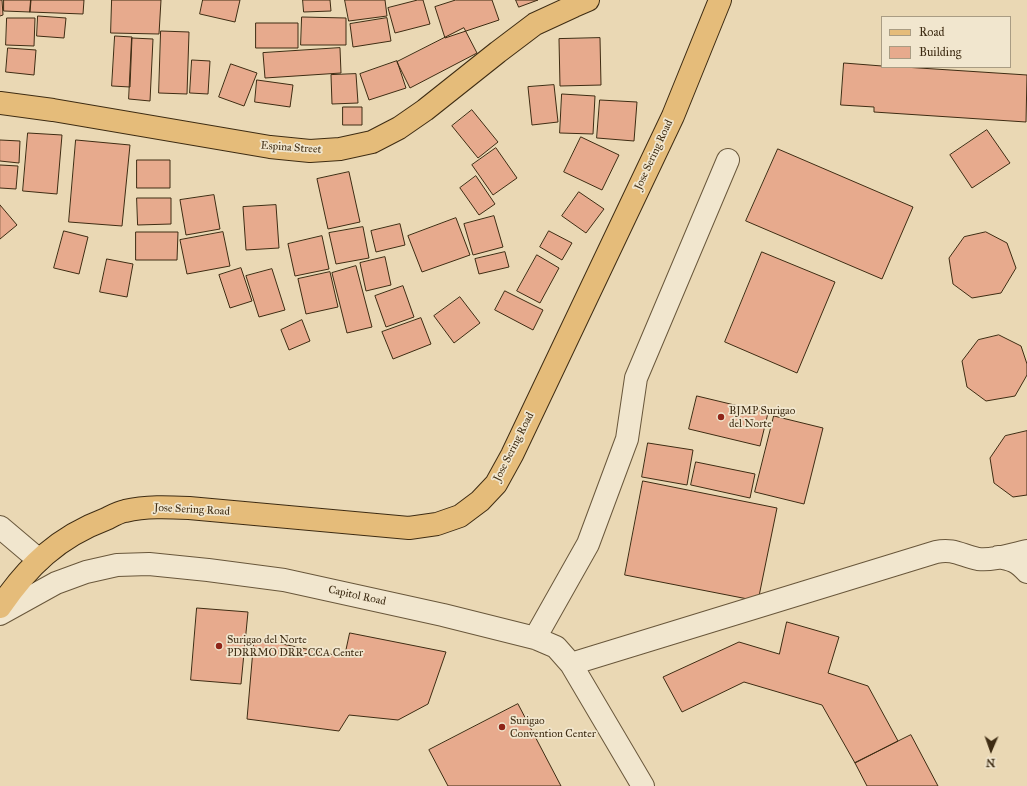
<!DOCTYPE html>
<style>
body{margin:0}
#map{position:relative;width:1027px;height:786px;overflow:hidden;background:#ead8b4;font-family:"IM FELL Great Primer",serif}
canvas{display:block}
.legend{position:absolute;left:881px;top:16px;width:130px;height:52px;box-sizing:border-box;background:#f1e6ce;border:1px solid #a99c83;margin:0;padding:5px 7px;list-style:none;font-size:12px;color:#3e2c13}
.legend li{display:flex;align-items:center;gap:8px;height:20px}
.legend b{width:20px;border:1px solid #a99c83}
.north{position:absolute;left:971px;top:730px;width:40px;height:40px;-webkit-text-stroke:3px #f1e6ce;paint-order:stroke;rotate:182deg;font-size:11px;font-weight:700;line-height:16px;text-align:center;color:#3e2c13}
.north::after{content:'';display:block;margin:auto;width:14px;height:18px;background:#3e2c13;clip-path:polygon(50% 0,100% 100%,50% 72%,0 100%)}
</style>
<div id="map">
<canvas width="1027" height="786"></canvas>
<ul class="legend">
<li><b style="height:5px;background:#e5bc7a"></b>Road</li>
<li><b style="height:11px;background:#e7aa8d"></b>Building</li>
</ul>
<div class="north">N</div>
</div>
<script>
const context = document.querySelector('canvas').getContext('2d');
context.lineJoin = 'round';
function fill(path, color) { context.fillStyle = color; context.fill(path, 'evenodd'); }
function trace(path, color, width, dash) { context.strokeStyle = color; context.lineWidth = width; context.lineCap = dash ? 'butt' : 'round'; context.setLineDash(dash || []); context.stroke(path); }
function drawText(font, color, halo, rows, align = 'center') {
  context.font = font + ' "IM FELL Great Primer",serif'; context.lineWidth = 3.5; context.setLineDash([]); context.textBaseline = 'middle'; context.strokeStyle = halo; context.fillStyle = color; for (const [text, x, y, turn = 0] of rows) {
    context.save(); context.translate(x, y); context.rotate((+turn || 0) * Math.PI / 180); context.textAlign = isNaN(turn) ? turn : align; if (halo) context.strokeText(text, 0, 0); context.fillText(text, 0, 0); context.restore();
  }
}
const building = new Path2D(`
 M 0,0 L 2,0 L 3,15 L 0,16 Z
 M 4,0 L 31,0 L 30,12 L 4,11 Z
 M 31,0 L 84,0 L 83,14 L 30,12 Z
 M 112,0 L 161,0 L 159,34 L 111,33 Z
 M 203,0 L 240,0 L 235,22 L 200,14 Z
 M 303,0 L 330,0 L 331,11 L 304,12 Z
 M 345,0 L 385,0 L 387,16 L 349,21 Z
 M 418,0 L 423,0 L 430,24 L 395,33 L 388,8 Z
 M 456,0 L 492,0 L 499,20 L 445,38 L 435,7 Z
 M 516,0 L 538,0 L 519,7 Z
 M 38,16 L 66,18 L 64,38 L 37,36 Z
 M 302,17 L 346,18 L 346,45 L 301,45 Z
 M 7,18 L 35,18 L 34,46 L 6,45 Z
 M 387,18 L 391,41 L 353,47 L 350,24 Z
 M 256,23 L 298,23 L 298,48 L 256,48 Z
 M 464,28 L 477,53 L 410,88 L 397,62 Z
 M 161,31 L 189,32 L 187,94 L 159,93 Z
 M 115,36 L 132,37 L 130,87 L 112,86 Z
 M 132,38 L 153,39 L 150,101 L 129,99 Z
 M 600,38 L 601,85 L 560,86 L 559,39 Z
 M 8,48 L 36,50 L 34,75 L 6,72 Z
 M 340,48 L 341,73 L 265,78 L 263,53 Z
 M 192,60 L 210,61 L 208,94 L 190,93 Z
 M 397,61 L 406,88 L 369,100 L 360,74 Z
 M 844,63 L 882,66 L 882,67 L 904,67 L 1027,75 L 1026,122 L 874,112 L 874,107 L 841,105 Z
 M 231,64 L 257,73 L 244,106 L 219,97 Z
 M 356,74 L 358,103 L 332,104 L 331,75 Z
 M 257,80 L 293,85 L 290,107 L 255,102 Z
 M 554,85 L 558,122 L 532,125 L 528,87 Z
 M 562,94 L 595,96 L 593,134 L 560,133 Z
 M 600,100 L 637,102 L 634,141 L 597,138 Z
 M 343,107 L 362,107 L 362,125 L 343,125 Z
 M 472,110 L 498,142 L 478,158 L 452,126 Z
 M 987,130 L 1010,163 L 972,188 L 950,155 Z
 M 28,133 L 62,135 L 57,194 L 23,191 Z
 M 581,137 L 619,155 L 602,190 L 564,172 Z
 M 0,140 L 20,141 L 19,163 L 0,161 Z
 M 76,140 L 130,145 L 122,226 L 69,222 Z
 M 496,148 L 517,178 L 493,195 L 472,165 Z
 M 778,149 L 913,207 L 882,279 L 746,221 Z
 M 137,160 L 170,160 L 170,188 L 137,188 Z
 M 0,165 L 18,166 L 16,189 L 0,188 Z
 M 349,172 L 360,222 L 328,229 L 317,179 Z
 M 476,176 L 495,204 L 479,215 L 460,188 Z
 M 579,192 L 604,209 L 586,233 L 562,216 Z
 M 214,195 L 220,229 L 186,235 L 180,200 Z
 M 137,198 L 171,198 L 171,224 L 138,225 Z
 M 0,205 L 17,225 L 0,239 Z
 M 276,205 L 279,248 L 246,250 L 243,207 Z
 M 494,216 L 503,247 L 473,255 L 464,224 Z
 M 456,218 L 470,255 L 422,272 L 408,236 Z
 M 400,224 L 405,245 L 376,252 L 371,231 Z
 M 363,227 L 369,258 L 336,264 L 329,233 Z
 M 64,231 L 88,237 L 79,274 L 54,268 Z
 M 549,231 L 572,243 L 562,260 L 540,247 Z
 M 136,232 L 178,232 L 177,260 L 136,260 Z
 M 223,232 L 230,266 L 187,274 L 180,240 Z
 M 986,232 L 1007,243 L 1016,268 L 1001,293 L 972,298 L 953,284 L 949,258 L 964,237 Z
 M 322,236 L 329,269 L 295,276 L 288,244 Z
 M 505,252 L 509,267 L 479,274 L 475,259 Z
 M 762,252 L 835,282 L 797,373 L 725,342 Z
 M 537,255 L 559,268 L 540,303 L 517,291 Z
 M 385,257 L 391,285 L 366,291 L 360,263 Z
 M 107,259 L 133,264 L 127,297 L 100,292 Z
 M 356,266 L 372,327 L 347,333 L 332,273 Z
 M 241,268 L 252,301 L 230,308 L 219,275 Z
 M 272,269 L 285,310 L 259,317 L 246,276 Z
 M 330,272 L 338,307 L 306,314 L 298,279 Z
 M 403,286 L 414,317 L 386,327 L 375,296 Z
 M 505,291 L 543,310 L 533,330 L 495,310 Z
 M 460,297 L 480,323 L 454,343 L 434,316 Z
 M 421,318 L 431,344 L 393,359 L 382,332 Z
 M 302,320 L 310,341 L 289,350 L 281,330 Z
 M 999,335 L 1021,346 L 1027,364 L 1027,375 L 1015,396 L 986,401 L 967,387 L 962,361 L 978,340 Z
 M 697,396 L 768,413 L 760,446 L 689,429 Z
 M 774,416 L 823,428 L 804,504 L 755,492 Z
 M 1027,431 L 1027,495 L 1013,497 L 994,483 L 990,458 L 1005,436 Z
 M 648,443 L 693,450 L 687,485 L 642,477 Z
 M 696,462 L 755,474 L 750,498 L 691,485 Z
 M 643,481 L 777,508 L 758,601 L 625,575 Z
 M 197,608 L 248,612 L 241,684 L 191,680 Z
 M 787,622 L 839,637 L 828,673 L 868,686 L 898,741 L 855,763 L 822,705 L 744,682 L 682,712 L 663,677 L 739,642 L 779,654 Z
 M 350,633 L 446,652 L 428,704 L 398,720 L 349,715 L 339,731 L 247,719 L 254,638 L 344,657 Z
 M 518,704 L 561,786 L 448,786 L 429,750 Z
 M 911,735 L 938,786 L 867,786 L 855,763 Z`);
const minor = new Path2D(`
 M 0,527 L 39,560
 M 998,557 C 1012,559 1018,562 1027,572
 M 0,614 L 56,583 L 86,572 L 117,565 L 149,564 L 208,570 L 284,580 L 443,615 L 535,638 L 556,647 L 571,664 L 643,786
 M 535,638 L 588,544 L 627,439 L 636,378 L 728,160
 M 571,664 L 936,552 C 954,548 962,556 978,559 C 994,561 1012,554 1027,551`);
const major = new Path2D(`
 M 0,103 L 53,110 L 270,147 L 310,151 L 340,149 L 372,142 L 399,128 L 425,110 L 498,52 L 535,24 L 574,6 L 588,0
 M 0,607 C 28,566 58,537 106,519 C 112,516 119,512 125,511 C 146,506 168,507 189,508 L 409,528 L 437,524 L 460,516 L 480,501 L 496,484 L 512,455 L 673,116 L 720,0`);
const markers = [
 [721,417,4,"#8f2418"],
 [219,646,4,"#8f2418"],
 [502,727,4,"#8f2418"]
];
const streetNames = [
 ["Espina Street",291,148,4],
 ["Jose Sering Road",654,155,-65],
 ["Jose Sering Road",514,447,-63],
 ["Jose Sering Road",192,510,3],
 ["Capitol Road",357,596,12]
];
const poiNames = [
 ["BJMP Surigao",729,411],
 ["del Norte",729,424],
 ["Surigao del Norte",227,640],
 ["PDRRMO DRR-CCA Center",227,653],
 ["Surigao",510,721],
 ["Convention Center",510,734]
];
fill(building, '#e7aa8d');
trace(building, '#3e2c13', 1);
trace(minor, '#69573b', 24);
trace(major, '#3e2c13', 24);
trace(minor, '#f1e6ce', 22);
trace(major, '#e5bc7a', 22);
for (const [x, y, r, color] of markers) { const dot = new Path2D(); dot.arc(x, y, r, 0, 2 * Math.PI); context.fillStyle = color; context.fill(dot); trace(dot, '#f1e6ce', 1.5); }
drawText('11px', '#3e2c13', '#f1e6ce', streetNames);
drawText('11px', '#3e2c13', '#f1e6ce', poiNames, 'left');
</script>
